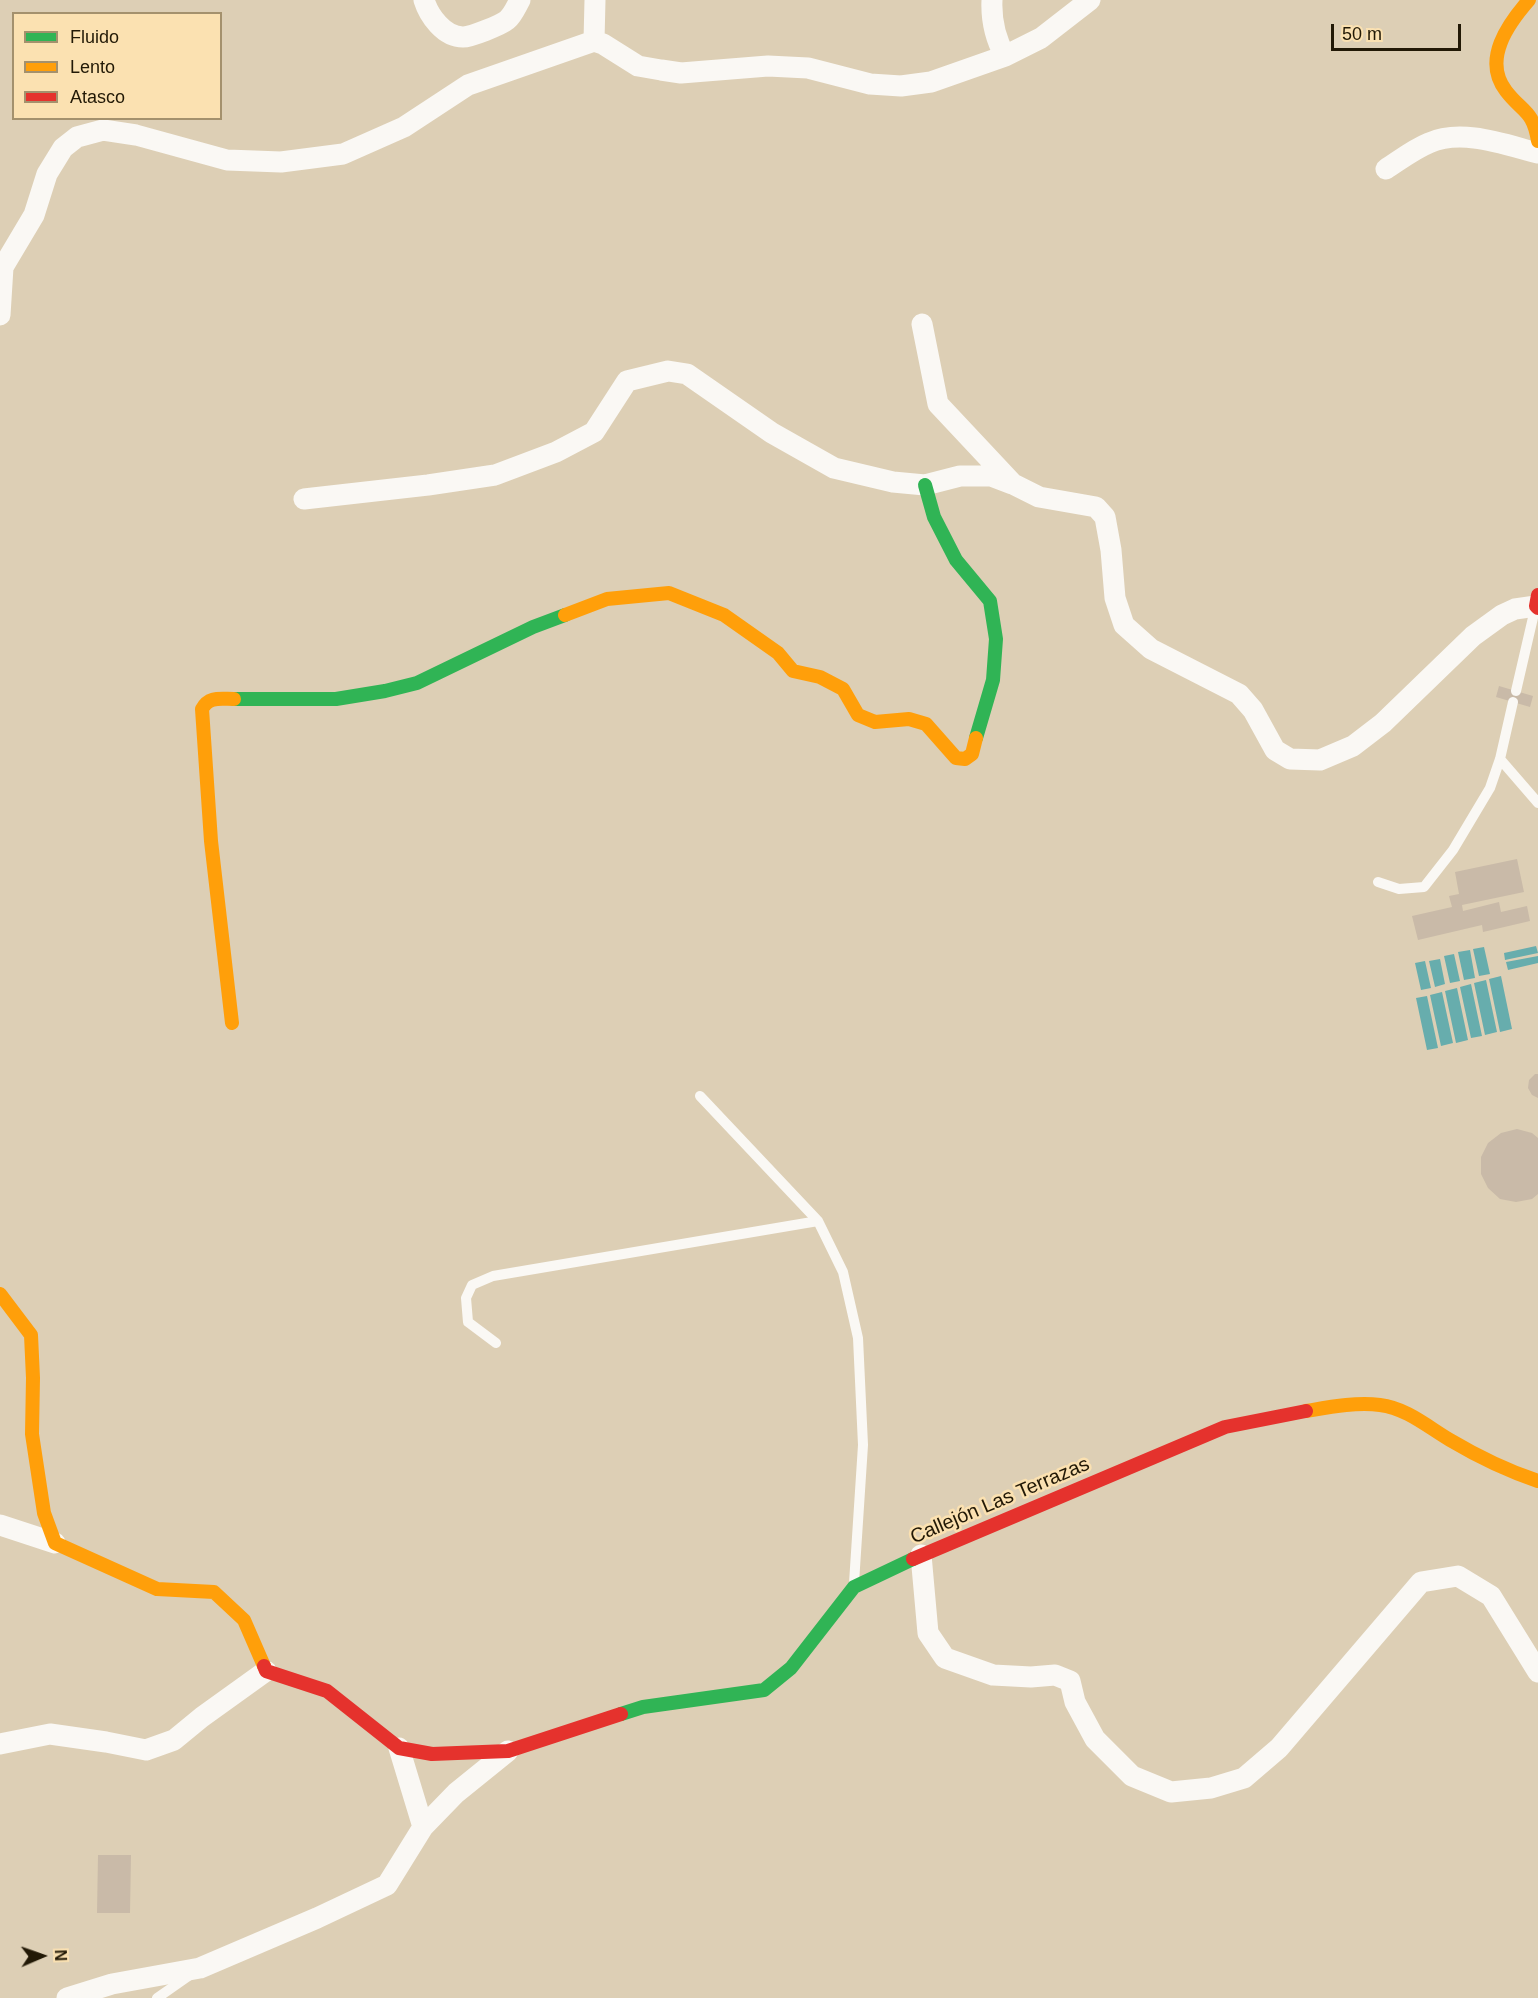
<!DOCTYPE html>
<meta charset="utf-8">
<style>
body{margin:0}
#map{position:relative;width:1538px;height:1998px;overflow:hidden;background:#ddcfb5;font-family:Helvetica,sans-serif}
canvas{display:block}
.legend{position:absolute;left:12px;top:12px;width:210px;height:108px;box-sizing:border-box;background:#fbe1b1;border:2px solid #a4916d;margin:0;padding:8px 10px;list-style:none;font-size:18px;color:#221906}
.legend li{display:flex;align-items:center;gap:12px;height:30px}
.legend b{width:30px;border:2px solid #a4916d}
.north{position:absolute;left:12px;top:1926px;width:60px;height:60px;-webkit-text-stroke:4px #fbe1b1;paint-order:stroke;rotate:88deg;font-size:16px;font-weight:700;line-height:24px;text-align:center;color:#221906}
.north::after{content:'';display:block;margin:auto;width:21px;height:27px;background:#221906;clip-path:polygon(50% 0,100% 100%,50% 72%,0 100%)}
.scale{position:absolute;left:1331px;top:24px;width:130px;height:27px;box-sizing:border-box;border:3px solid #221906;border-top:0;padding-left:8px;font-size:18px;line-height:21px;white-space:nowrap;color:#221906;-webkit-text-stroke:4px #fbe1b1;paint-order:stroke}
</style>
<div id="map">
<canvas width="1538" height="1998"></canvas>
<ul class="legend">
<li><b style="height:8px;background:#30b455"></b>Fluido</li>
<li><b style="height:8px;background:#ff9f0a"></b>Lento</li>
<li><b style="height:8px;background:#e5322d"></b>Atasco</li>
</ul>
<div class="north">N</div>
<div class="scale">50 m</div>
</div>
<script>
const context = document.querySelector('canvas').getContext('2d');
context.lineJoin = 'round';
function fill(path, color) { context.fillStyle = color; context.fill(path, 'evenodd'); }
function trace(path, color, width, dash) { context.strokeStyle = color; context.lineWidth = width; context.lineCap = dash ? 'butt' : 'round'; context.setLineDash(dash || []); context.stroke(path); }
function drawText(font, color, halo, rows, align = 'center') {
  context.font = font + ' Helvetica,sans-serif'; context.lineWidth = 5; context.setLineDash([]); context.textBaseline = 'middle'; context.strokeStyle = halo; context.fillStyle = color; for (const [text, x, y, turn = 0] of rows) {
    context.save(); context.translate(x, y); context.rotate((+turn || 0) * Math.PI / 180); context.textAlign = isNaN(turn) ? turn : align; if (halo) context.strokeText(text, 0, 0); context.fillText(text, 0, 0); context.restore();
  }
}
const water = new Path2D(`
 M 1536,946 L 1538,953 L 1505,960 L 1504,953 Z
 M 1484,947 L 1490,974 L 1479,976 L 1473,949 Z
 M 1470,950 L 1475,978 L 1464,980 L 1458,952 Z
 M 1454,954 L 1460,981 L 1450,983 L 1444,956 Z
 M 1538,956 L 1538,963 L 1508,970 L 1506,962 Z
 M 1440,959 L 1445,984 L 1435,987 L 1429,961 Z
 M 1425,961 L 1431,988 L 1421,990 L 1415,963 Z
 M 1501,976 L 1512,1029 L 1500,1032 L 1489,979 Z
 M 1486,980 L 1497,1032 L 1485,1035 L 1474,983 Z
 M 1471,984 L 1482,1036 L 1471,1038 L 1460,987 Z
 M 1457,988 L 1468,1040 L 1456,1043 L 1445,991 Z
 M 1442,992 L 1453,1043 L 1441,1046 L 1430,995 Z
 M 1427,996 L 1438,1048 L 1427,1050 L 1416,998 Z`);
const building = new Path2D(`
 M 1499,686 L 1533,696 L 1530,707 L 1496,697 Z
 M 1517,859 L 1524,892 L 1462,905 L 1463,911 L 1499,902 L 1501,912 L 1527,906 L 1530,921 L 1483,932 L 1482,925 L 1418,940 L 1412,916 L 1452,907 L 1449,896 L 1459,894 L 1455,872 Z
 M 1535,1074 L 1538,1074 L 1538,1098 L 1532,1095 L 1528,1088 L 1529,1080 Z
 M 1517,1129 L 1532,1133 L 1538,1138 L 1538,1194 L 1532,1199 L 1516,1202 L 1500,1199 L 1488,1188 L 1481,1174 L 1481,1157 L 1488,1143 L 1501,1133 Z
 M 98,1855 L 131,1855 L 130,1913 L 97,1913 Z`);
const lane = new Path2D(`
 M 1516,691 L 1535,609
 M 1500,759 L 1538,803
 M 1378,882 L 1399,889 L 1424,887 L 1453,850 L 1490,788 L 1500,759 L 1513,702
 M 700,1096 L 818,1221 L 843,1272 L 858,1338 L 863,1445 L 854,1583
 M 496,1343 L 468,1322 L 466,1298 L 472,1285 L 493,1276 L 818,1221
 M 157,1998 L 190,1975`);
const street = new Path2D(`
 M 424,0 C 429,16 444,37 463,37 C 471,37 501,25 507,20 C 513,15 516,7 520,0
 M 992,0 C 991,21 995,38 1005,56
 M 594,41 L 595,0
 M 1386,169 C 1400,160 1414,149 1429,143 C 1462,128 1506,145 1538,153
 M 0,315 L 3,267 L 34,215 L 47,174 L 63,148 L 77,137 L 103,130 L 136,135 L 227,160 L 281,162 L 343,154 L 404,127 L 468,85 L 594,41 L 603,44 L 638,66 L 661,70 L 681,73 L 768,66 L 808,68 L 870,84 L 901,86 L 931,82 L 1005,56 L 1041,38 L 1090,0
 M 922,324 L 938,404 L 1013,484 L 1039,497 L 1096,507 L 1105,517 L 1111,550 L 1115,598 L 1124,625 L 1151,649 L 1239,694 L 1253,710 L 1275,750 L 1290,759 L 1320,760 L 1353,746 L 1383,723 L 1473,636 L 1502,615 L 1515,609 L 1536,606
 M 304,499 L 428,485 L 495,475 L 556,452 L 594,432 L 627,381 L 668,371 L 687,374 L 772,433 L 834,468 L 893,482 L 925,485 L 960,476 L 991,476 L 1012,484
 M 0,1525 L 55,1543
 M 921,1555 L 928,1633 L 945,1658 L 993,1675 L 1031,1677 L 1055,1675 L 1070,1681 L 1075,1702 L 1095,1739 L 1132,1776 L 1171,1792 L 1211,1788 L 1244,1778 L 1279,1748 L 1421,1582 L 1458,1576 L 1491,1596 L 1538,1672
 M 0,1744 L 50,1734 L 106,1742 L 146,1750 L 174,1740 L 202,1717 L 266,1671
 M 399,1748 L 423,1827
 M 67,1998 L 112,1984 L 200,1968 L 317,1918 L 387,1885 L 423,1827 L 456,1793 L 508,1751`);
const fast = new Path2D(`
 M 925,485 L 934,517 L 956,560 L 990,601 L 996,639 L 993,680 L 976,738
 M 234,699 L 336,699 L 385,691 L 417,683 L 533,627 L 565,615
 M 621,1714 L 643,1707 L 764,1690 L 791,1668 L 854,1587 L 913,1559`);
const slow = new Path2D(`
 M 1529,0 C 1508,24 1482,60 1506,91 C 1523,113 1533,110 1538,141
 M 565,615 L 607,599 L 669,593 L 724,615 L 778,653 L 793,671 L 820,677 L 843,689 L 858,715 L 875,722 L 909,719 L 926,724 L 956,758 L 965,759 L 972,754 L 976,738
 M 232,1023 L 211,841 L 202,709 C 209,696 220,699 234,699
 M 0,1294 L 31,1335 L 33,1378 L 32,1434 L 44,1513 L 55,1543 L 157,1589 L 214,1592 L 244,1620 L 264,1666
 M 1306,1411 C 1330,1407 1356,1402 1380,1405 C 1406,1408 1428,1427 1450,1440 C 1477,1456 1508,1471 1538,1481`);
const jam = new Path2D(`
 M 1538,595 L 1536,606 L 1538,608
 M 913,1559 L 1225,1427 L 1306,1411
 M 264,1666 L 266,1671 L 327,1691 L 399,1748 L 432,1754 L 508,1751 L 621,1714`);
const streetNames = [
 ["Callejón Las Terrazas",1000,1501,-23]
];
fill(water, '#67adad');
fill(building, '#c9baa8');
trace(lane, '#faf8f4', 10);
trace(street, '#faf8f4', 21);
trace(fast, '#30b455', 14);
trace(slow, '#ff9f0a', 14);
trace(jam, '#e5322d', 14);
drawText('20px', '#221906', '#fbe1b1', streetNames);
</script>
